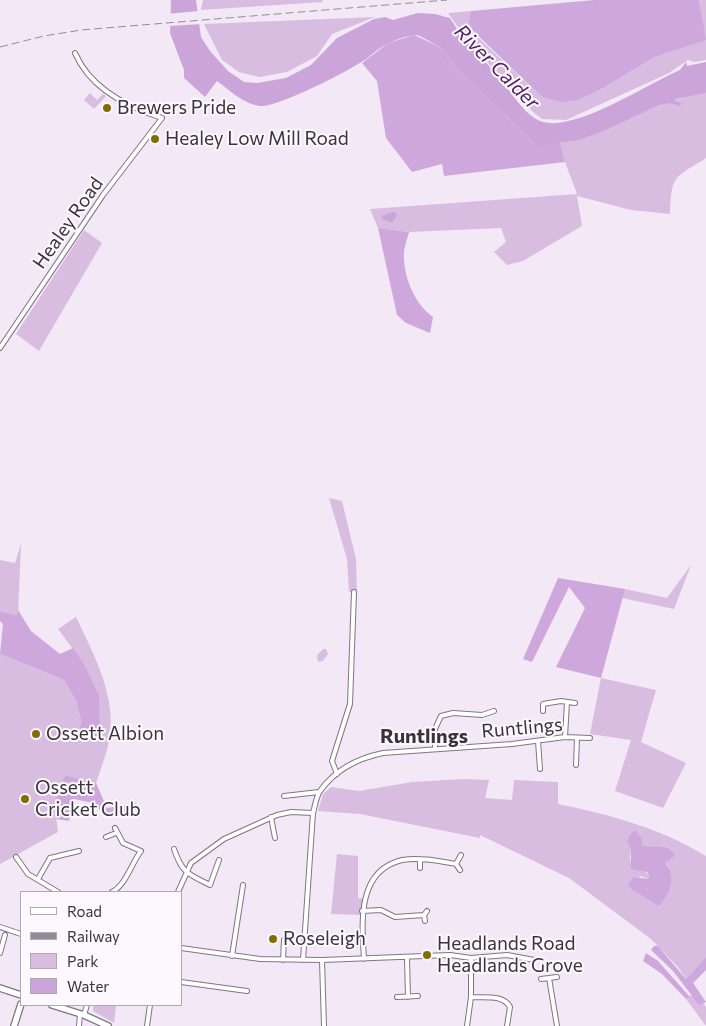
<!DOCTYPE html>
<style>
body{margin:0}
#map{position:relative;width:706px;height:1026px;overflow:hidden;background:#f3e8f6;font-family:Commissioner,sans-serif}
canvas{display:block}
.legend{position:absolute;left:20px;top:891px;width:162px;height:115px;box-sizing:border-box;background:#fcf8fe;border:1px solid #aeaaaf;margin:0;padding:6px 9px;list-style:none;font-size:15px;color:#383439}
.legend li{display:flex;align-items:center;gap:10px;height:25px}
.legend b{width:25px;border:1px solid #aeaaaf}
</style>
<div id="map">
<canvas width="706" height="1026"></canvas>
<ul class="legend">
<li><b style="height:6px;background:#fff"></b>Road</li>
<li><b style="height:6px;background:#938b95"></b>Railway</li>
<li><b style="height:14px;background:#d8bde1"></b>Park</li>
<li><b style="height:14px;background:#cba5d9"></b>Water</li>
</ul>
</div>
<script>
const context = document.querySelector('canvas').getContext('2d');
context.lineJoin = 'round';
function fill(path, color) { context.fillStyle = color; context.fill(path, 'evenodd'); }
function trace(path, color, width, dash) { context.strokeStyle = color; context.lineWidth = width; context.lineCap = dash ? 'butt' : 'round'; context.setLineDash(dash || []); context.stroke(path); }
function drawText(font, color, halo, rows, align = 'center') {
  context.font = font + ' Commissioner,sans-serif'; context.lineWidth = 4; context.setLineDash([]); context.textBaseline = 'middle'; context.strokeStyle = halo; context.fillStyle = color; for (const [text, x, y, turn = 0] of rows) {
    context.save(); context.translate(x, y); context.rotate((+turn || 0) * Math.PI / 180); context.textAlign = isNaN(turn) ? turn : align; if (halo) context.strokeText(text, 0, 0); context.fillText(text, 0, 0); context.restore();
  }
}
const green = new Path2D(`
 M 203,0 L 322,0 L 323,2 L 201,10 Z
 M 699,0 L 706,0 L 706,60 L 694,62 L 688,60 L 669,73 L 566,120 L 542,119 L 533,112 L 467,40 L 448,13 L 471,11 L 470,30 L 542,97 L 578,100 L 598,91 L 655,57 L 705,40 Z
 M 375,17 L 332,34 L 317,56 L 287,72 L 259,77 L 239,72 L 222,60 L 204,24 Z
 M 90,93 L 97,100 L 103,94 L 106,96 L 94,109 L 84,100 Z
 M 706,93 L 706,158 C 673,179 672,174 670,214 L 631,210 L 577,196 L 582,226 L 523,261 L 507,265 L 494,252 L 506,242 L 501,228 L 409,232 L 378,228 L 370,209 L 577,194 L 565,162 L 560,142 C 612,135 654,99 706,93 Z
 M 84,230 L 102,243 L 39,351 L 16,334 Z
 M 329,498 L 342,501 L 356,559 L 357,592 L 349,592 L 347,559 Z
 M 21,544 L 18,615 L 0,611 L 0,560 L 15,563 Z
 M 691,565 L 674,609 L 622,598 L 625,589 L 667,598 Z
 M 76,617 C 95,657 119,700 108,746 C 105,758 100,771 96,783 L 65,775 L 54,804 L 58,832 L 0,864 L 0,654 L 64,680 L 76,701 L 81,721 L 78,738 L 100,740 L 84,664 L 58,629 Z
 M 323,649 L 326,649 L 328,654 L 323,661 L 318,662 L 317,655 Z
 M 601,678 L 656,690 L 641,742 L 686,763 L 663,808 L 615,791 L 631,740 L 590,734 Z
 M 464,779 L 489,780 L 485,798 L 512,800 L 514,780 L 558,782 L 558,804 C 611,815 660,828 706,856 L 706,957 L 686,979 L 678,967 L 651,939 L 569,878 L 480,835 L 480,838 L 360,814 L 318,811 L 323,794 L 331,787 L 359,791 L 412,782 ZM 641,845 L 675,856 L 666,860 L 665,863 L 668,866 L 652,902 L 633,891 L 640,876 L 648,879 L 649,875 L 630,860 L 631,849 Z
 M 337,854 L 358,856 L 358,898 L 364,899 L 362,915 L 331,914 Z
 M 696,992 L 706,1007 L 706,1026 L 686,999 Z
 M 93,1005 L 116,1005 L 114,1023 L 93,1011 Z`);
const forest = new Path2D(`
 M 595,0 L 699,0 L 706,40 L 655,57 L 598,91 L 578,100 L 561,102 L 542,97 L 471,29 L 469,21 L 471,11 Z
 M 414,35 L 440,47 L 457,69 L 534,143 C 543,144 551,141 560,142 L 565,162 L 444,176 L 442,164 L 412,172 L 386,138 L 377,81 L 362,63 L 388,43 Z
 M 378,228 L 409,232 C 407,240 403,250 404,259 C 405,281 416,305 433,317 L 430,333 L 406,323 L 397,315 Z
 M 558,578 L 625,589 L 601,678 L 556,667 L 585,608 L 569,587 L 532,662 L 523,659 Z
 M 18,610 L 31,631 L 60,654 L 73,648 L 84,664 L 99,696 L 100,740 L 78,738 L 81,721 L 76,701 L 64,680 L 0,654 L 3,624 L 0,621 L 0,611 L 17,615 Z
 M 65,775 L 96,783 L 107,808 L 136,803 L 140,809 L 107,817 L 93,803 L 74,799 L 69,821 L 56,819 L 54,804 Z
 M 635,830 L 642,839 L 642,845 C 654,850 667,841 675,856 L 665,863 C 677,877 670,894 659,906 L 633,891 L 628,885 L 633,877 L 648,879 L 649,876 L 647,872 L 631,869 L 631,849 L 627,841 L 631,833 Z
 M 654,946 L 658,946 L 686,979 L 706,957 L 706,970 L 693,983 L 706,1002 L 699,1005 L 673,971 L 651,950 Z
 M 646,953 L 658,961 L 690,997 L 686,999 L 662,974 L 643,961 Z`);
const water = new Path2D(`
 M 171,0 L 196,0 L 201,37 L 210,51 L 228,71 L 244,82 L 257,83 L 286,78 L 311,65 L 337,38 L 374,19 L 385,17 L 393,20 L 418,13 L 435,14 L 450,18 C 464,42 481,56 498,76 C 510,90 525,117 543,122 C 577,131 647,84 680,70 L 686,62 L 687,66 L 706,62 L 706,93 L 676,99 L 675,101 L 681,103 L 680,106 L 670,103 L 660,105 L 601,132 L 578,140 L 539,145 L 534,143 L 457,69 L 440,47 L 418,35 C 400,36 383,44 370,56 C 354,69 277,108 260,106 C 244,104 230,91 217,81 L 205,97 L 184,78 L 184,70 L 170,33 Z
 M 392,212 L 396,213 L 397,216 L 392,223 L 382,219 L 382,216 Z`);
const pier = new Path2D(`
 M 199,11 L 202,24 L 169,26 L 166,14 Z`);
const street = new Path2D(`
 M 0,348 L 103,195 L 162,118 C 127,107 90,88 75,53
 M 543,711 L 543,704 L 561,701 L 575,703
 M 565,737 L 567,702
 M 538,741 L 540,769
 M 435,748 L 435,729 L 441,716 L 453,713 L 482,715 L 494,711
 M 576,765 L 577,738
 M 337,774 L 332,761 L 350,704 L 354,592
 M 284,796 L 319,792
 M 271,817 L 275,838
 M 106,837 L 116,833
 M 174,849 C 182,873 188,874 210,885 L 219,860
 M 16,857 L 28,874 L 58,892
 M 420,868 L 420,860
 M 460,870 L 456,864 L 461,855
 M 38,879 L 50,858 L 79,851
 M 112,892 C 126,885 131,864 141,851 L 123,843 L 115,828
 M 178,892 L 191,863 L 224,839 L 277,815 L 291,812 L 313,813
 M 362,911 L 381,910 L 395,917 L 424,915
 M 425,921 L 424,915 L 427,911
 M 0,927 L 21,934
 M 181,948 L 260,959 L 322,960 L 450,955 L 471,958 L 507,955 L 534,960
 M 0,953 L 5,935
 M 232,956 L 243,885
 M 407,958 L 408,997
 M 364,959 C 362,924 356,871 402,860 C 419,857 439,861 456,864
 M 283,960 L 284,940
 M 303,960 L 313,813 C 315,806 316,797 320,791 C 335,770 359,758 383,753 L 512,744 L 565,737 L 590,738
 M 322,960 L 324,1026
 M 549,978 L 557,1026
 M 541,979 L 557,977
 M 181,982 L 247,991
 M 397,997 L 418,996
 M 471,997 C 484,998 503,994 510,1007 L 507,1026
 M 84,1015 L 87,1005
 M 79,1026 L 80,1014
 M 147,1026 L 150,1005
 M 467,1026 L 471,997 L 471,958`);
const secondary = new Path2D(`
 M 0,988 L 21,995
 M 52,1005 L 84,1015 L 108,1026
 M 14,1026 L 21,1004`);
const rail = new Path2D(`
 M 0,47 L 44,36 L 81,30 L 447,0`);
const markers = [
 [107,108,5,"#836c08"],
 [155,139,5,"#836c08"],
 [36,734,5,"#836c08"],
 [25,799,5,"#836c08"],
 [273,939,5,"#836c08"],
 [427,955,5,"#836c08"]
];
const poiNames = [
 ["Brewers Pride",117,108],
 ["Healey Low Mill Road",165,139],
 ["Ossett Albion",46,734],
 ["Ossett",35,788],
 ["Cricket Club",35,810],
 ["Roseleigh",283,939],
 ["Headlands Road",437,944],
 ["Headlands Grove",437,966]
];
const streetNames = [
 ["Healey Road",68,223,-55],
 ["Runtlings",522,728,-5]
];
const waterNames = [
 ["River Calder",497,67,45]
];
const neighbourhoodNames = [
 ["Runtlings",424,736]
];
fill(green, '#d8bde1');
fill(forest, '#cea8dc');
fill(water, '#cba5d9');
fill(pier, '#f3e8f6');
trace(street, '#7f7683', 6);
trace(secondary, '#7f7683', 8);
trace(street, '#fff', 4);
trace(secondary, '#fff', 5.5);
trace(rail, '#938b95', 1, [8, 4]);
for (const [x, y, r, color] of markers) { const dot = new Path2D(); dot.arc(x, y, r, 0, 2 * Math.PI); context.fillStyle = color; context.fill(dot); trace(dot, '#fcf8fe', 2); }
drawText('19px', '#383439', '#fcf8fe', poiNames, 'left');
drawText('19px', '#383439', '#fcf8fe', streetNames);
drawText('italic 20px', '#522362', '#fcf8fe', waterNames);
drawText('bold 20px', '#383439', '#fcf8fe', neighbourhoodNames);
</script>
